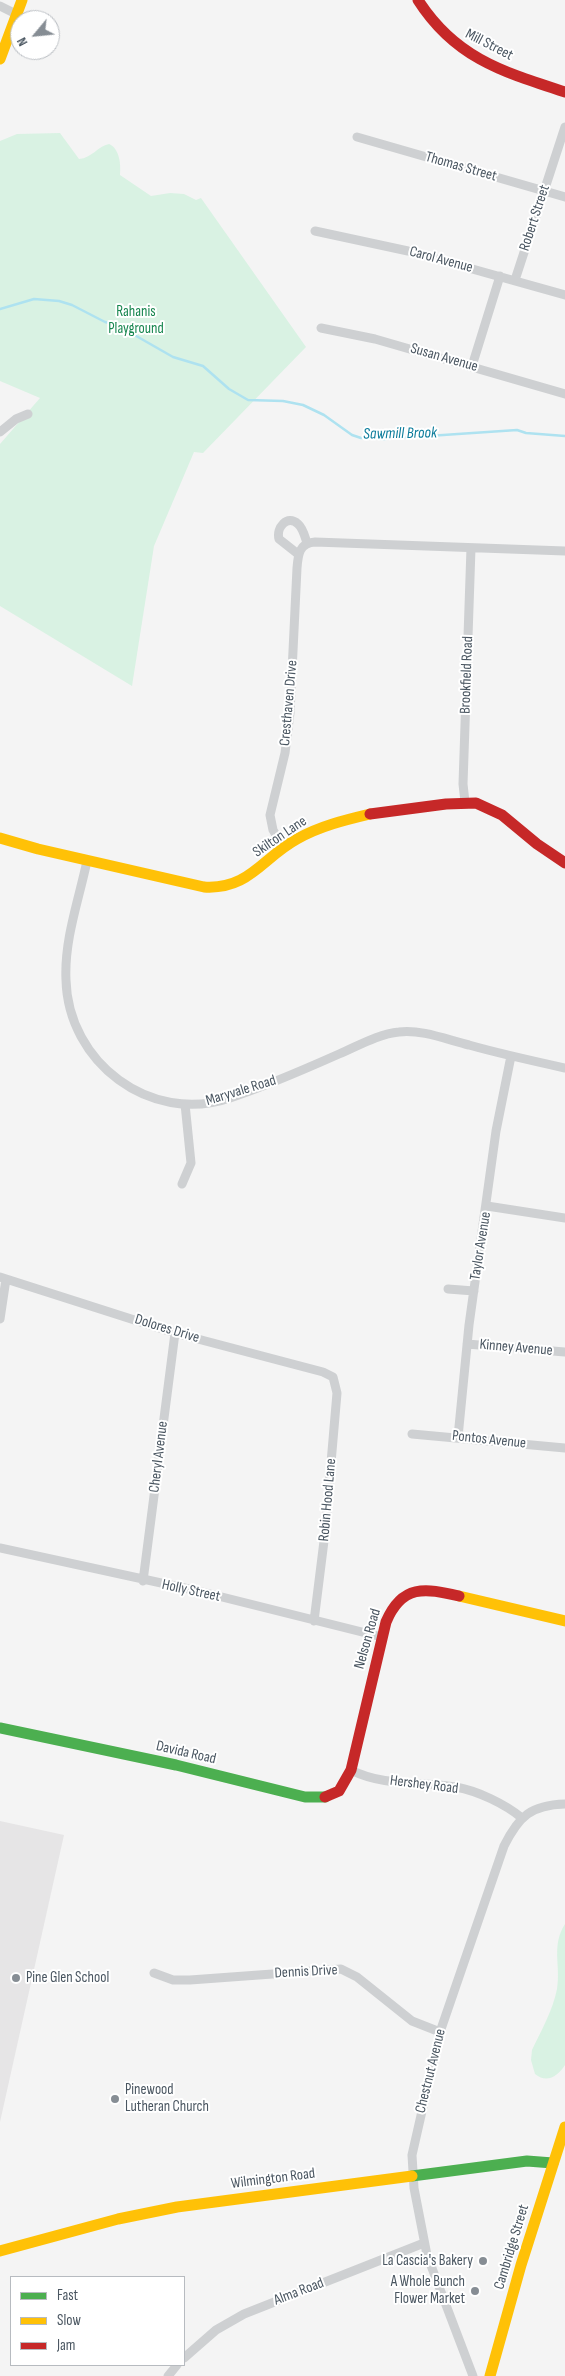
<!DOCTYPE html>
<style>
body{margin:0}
#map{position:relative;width:565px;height:2376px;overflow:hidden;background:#f4f4f4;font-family:"Sofia Sans Condensed",sans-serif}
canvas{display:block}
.legend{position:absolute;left:10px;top:2276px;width:175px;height:90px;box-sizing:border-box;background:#fff;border:1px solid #b7bbc0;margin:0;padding:6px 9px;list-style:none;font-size:15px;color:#4a5661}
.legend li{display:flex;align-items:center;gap:10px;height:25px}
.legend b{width:25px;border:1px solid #b7bbc0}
.north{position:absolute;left:10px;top:10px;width:50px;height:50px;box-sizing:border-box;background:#fff;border:1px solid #b7bbc0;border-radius:50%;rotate:242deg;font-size:14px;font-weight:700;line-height:20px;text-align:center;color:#4a5661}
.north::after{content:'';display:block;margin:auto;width:18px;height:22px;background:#868d94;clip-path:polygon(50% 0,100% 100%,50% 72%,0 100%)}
</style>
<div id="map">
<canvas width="565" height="2376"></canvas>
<ul class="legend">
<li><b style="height:6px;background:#4caf50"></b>Fast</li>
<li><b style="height:6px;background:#ffc107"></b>Slow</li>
<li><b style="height:6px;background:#c62828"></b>Jam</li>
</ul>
<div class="north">N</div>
</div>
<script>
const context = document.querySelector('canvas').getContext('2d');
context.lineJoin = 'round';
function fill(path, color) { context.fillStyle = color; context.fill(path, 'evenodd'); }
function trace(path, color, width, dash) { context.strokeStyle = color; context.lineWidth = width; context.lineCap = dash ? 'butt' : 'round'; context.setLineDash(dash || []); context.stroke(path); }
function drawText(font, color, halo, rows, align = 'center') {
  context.font = font + ' "Sofia Sans Condensed",sans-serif'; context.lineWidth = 4; context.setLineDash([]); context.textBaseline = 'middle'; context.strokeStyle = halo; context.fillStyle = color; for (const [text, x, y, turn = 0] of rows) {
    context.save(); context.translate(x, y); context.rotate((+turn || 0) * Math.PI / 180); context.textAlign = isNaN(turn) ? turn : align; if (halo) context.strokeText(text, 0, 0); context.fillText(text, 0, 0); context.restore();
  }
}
const education = new Path2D(`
 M 0,1821 L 64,1835 L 0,2122 Z`);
const green = new Path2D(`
 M 60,133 L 79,159 C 92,158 98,146 109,144 C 120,149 121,165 120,175 L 151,196 L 170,193 L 184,194 L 196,200 L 201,198 L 306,347 L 203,453 L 194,452 L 154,546 L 132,686 L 0,606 L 0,444 L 40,398 L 0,381 L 0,141 L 17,134 Z
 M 565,1924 L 565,2065 C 558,2076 547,2084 535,2074 L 531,2060 L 532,2050 C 541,2031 553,2010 557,1989 C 561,1965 551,1946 565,1924 Z`);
const stream = new Path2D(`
 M 0,309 L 34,299 L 59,301 L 72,305 L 105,322 L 117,325 L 173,357 L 203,366 L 229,389 L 248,400 L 283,401 L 303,405 L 324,415 L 352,435 L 361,438 L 384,439 L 517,430 L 526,433 L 565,436`);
const street = new Path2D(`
 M 0,6 L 16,14
 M 357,137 L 565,197
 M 315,231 L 408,251 L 565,295
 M 515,280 L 565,127
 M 321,328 L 375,339 L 565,394
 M 472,366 L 500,276
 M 0,432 L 16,419 L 28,414
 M 298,554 L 279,539 C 276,528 287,514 298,524 C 303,528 305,537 307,543
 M 465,802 L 463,784 L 471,548
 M 284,848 L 273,830 L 270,815 L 285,753 L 290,713 L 297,568 C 298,555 299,543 315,542 L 565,551
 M 87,861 C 79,899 64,940 66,980 C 68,1062 150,1125 230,1098 C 267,1086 303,1070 339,1054 C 358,1046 378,1034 399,1032 C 421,1029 448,1040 469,1045 C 501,1054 533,1061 565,1068
 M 182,1184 L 191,1163 L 185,1104
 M 487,1206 L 565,1218
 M 0,1277 L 175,1333 L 323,1372 L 333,1377 L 337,1393 L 325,1533 L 314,1621
 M 448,1289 L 474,1291
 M 0,1319 L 6,1279
 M 467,1344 L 565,1352
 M 412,1434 L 565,1448
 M 458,1437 L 469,1325 L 496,1131 L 511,1056
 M 0,1548 L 198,1591 L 382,1637
 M 143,1581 L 175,1333
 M 351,1770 C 384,1787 422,1781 456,1787 C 478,1791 505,1804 522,1818
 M 154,1973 L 173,1980 L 190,1980 L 341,1969 L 357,1977 L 412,2021 L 440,2032
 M 184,2358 L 216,2330 L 244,2314 L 424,2243
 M 168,2376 L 177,2365
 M 473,2376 L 427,2255 L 414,2188 L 412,2155 L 440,2032 L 504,1846 C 519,1816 531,1805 565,1804`);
const fast = new Path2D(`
 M 0,1728 L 176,1765 L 305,1797 L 325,1797
 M 412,2176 L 527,2161 L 553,2163`);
const slow = new Path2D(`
 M 0,59 L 22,0
 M 0,838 L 38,849 L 204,887 C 249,890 262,858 297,839 C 320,826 345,820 370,814
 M 459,1596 L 565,1621
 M 0,2251 L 118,2219 L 177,2207 L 412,2176
 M 490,2376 L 521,2265 L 565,2127`);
const jam = new Path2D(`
 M 418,0 C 455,58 503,72 565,92
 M 370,814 L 446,804 L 476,803 L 502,815 L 537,844 L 565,863
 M 325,1797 L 339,1791 L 351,1770 L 386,1622 C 402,1584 425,1588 459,1596`);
const markers = [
 [16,1978,5,"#868d94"],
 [115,2099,5,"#868d94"],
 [483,2261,5,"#868d94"],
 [475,2291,5,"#868d94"]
];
const streetNames = [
 ["Mill Street",489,45,27],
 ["Thomas Street",461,167,16],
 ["Robert Street",535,218,-72],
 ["Carol Avenue",441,260,15],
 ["Susan Avenue",444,358,16],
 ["Brookfield Road",467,675,-88],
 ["Cresthaven Drive",289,703,-85],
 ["Skilton Lane",280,837,-34],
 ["Maryvale Road",241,1091,-17],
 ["Taylor Avenue",481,1246,-81],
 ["Dolores Drive",167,1329,17],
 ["Kinney Avenue",516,1348,5],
 ["Pontos Avenue",489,1440,6],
 ["Cheryl Avenue",159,1457,-83],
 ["Robin Hood Lane",328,1500,-85],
 ["Holly Street",191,1591,12],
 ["Nelson Road",368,1639,-74],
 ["Davida Road",186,1753,13],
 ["Hershey Road",424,1785,7],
 ["Dennis Drive",306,1972,-3],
 ["Chestnut Avenue",431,2071,-76],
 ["Wilmington Road",273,2179,-7],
 ["Cambridge Street",512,2247,-73],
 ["Alma Road",299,2292,-21]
];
const parkNames = [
 ["Rahanis",136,312],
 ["Playground",136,329]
];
const poiNames = [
 ["Pine Glen School",26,1978],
 ["Pinewood",125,2090],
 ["Lutheran Church",125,2107],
 ["La Cascia's Bakery",473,2261,"right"],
 ["A Whole Bunch",465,2282,"right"],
 ["Flower Market",465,2299,"right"]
];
const waterNames = [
 ["Sawmill Brook",400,434,-1]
];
fill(education, '#e6e5e6');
fill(green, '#d9f2e3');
trace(stream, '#aee2f0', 2.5);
trace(street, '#ced0d2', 9);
trace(fast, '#4caf50', 11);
trace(slow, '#ffc107', 11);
trace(jam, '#c62828', 11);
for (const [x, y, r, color] of markers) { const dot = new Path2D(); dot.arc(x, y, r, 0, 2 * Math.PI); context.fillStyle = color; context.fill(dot); trace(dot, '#fff', 2); }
drawText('15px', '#4a5661', '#fff', streetNames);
drawText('15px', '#17864f', '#fff', parkNames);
drawText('15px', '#4a5661', '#fff', poiNames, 'left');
drawText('italic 16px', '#0c7c9b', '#fff', waterNames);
</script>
